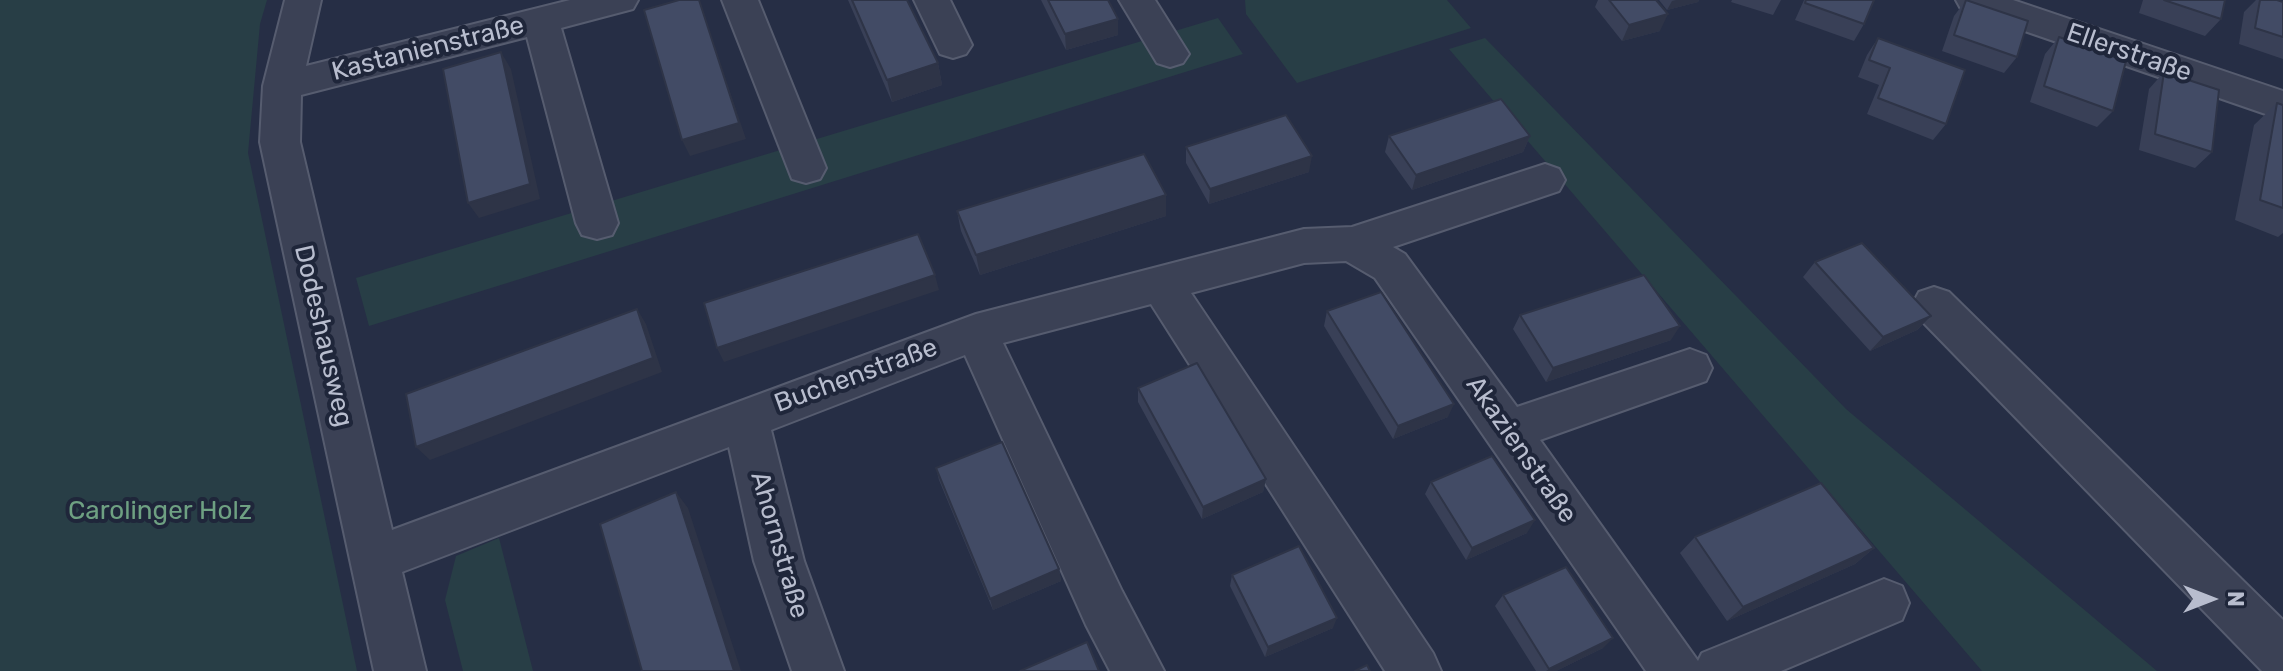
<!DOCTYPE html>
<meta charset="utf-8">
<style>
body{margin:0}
#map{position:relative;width:2283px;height:671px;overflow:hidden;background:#262e45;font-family:Rubik,sans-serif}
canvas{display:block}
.north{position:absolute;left:2171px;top:559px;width:80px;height:80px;-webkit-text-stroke:6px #1f263a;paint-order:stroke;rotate:90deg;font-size:22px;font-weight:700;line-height:32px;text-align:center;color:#b8bdce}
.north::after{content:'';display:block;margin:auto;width:28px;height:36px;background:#b8bdce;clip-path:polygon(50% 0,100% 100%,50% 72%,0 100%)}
</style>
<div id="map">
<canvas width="2283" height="671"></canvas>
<div class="north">N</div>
</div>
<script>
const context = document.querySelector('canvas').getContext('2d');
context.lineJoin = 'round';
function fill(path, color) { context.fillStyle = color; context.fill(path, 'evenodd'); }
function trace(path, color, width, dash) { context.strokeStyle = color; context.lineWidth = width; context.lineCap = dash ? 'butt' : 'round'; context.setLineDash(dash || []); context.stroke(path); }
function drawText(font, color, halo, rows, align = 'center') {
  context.font = font + ' Rubik,sans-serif'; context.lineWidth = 8; context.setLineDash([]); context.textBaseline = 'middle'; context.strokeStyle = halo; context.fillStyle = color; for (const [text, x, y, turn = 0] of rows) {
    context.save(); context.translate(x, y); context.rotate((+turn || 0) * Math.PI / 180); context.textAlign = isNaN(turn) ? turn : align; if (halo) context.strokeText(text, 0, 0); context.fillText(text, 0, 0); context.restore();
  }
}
const green = new Path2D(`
 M 0,0 L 267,0 L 260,24 L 248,153 L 357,671 L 0,671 Z
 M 1245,0 L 1447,0 L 1471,28 L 1297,83 L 1246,14 Z
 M 1218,18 L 1243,54 L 369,326 L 356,278 Z
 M 1485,38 L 1846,409 L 2157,671 L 1982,671 L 1449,49 Z
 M 499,538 L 533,671 L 463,671 L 445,600 L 456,556 Z`);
const minor = new Path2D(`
 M 285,0 L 321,0 L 306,66 L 570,0 L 638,0 L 633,9 L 561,28 L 618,223 L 612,235 L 597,239 L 582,235 L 576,223 L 527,37 L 301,95 L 300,142 L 392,530 L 976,314 L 1304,229 L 1352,227 L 1545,164 L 1559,169 L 1565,180 L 1559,191 L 1393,247 L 1405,254 L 1517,407 L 1690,349 L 1706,355 L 1712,368 L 1706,381 L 1540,440 L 1698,661 L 1702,653 L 1884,579 L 1902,586 L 1909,603 L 1902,620 L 1781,671 L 1646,671 L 1375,278 L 1346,261 L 1304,263 L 1191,293 L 1433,653 L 1441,671 L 1385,671 L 1151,304 L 1003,343 L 1122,591 L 1164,671 L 1110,671 L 1086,625 L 965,355 L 771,430 L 804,561 L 844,671 L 792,671 L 754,561 L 729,447 L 402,572 L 426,671 L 374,671 L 260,142 L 263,86 Z
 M 722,0 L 758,0 L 826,168 L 820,179 L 806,183 L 792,179 Z
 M 914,0 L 950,0 L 972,45 L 966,54 L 953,58 L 940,54 Z
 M 1119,0 L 1155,0 L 1189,54 L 1183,63 L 1170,67 L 1157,63 Z
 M 1956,0 L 2013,0 L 2283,91 L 2283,120 L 1961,9 Z
 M 1934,287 L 1949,292 L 2283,620 L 2283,671 L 2262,671 L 1919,318 L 1912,305 L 1919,292 Z`);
const wall = new Path2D(`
 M 848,0 L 907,0 L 938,63 L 942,85 L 892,102 Z
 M 1041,0 L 1108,0 L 1118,19 L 1118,35 L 1066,50 Z
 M 1598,0 L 1656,0 L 1660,31 L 1622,41 L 1595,7 Z
 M 1659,0 L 1699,0 L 1698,2 L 1667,10 Z
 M 1732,0 L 1781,0 L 1773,15 L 1731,2 Z
 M 1804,0 L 1874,0 L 1864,24 L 1854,41 L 1795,20 Z
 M 1966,0 L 2017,57 L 2004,73 L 1942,51 L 1954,16 Z
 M 2143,0 L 2225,0 L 2221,19 L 2205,36 L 2139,13 Z
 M 2256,0 L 2277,0 L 2283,2 L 2283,59 L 2239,44 L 2244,12 Z
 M 2059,37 L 2113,111 L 2097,127 L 2030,102 L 2045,54 Z
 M 1878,38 L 1946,124 L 1933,140 L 1867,114 L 1879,85 L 1858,77 L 1867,55 Z
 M 2164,72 L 2212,152 L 2195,168 L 2139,150 L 2149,89 Z
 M 2277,103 L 2283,105 L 2283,233 L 2278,237 L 2235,220 L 2254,125 Z
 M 1389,136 L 1530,136 L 1523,152 L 1412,190 L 1385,152 Z
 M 1186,147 L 1309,172 L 1209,204 L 1186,163 Z
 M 957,211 L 1166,216 L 980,275 L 961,231 Z
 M 1815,262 L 1931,316 L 1917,330 L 1870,351 L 1803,277 Z
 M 1327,311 L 1448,417 L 1393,439 L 1324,326 Z
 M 1520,315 L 1671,340 L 1546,382 L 1513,329 Z
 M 1138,388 L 1266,479 L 1263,492 L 1202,519 L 1138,402 Z
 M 936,468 L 1059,569 L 1061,581 L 993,610 L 939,480 Z
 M 1431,482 L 1527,533 L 1466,560 L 1425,494 Z
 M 1695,537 L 1874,548 L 1855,564 L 1727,621 L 1680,553 Z
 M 1232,575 L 1333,628 L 1265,657 L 1230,586 Z
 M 1503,595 L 1603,648 L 1556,671 L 1536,671 L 1495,606 Z`);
const shadedWall = new Path2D(`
 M 699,0 L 746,139 L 690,156 L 682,140 Z
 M 1676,0 L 1699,0 L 1698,2 L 1667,10 L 1672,1 Z
 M 1668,14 L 1660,31 L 1622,41 L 1629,25 Z
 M 1118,19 L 1118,35 L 1066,50 L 1065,34 Z
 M 501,52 L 511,69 L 540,199 L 479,218 L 468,203 Z
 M 938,63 L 942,85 L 892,102 L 887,80 Z
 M 1530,136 L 1523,152 L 1412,190 L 1416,175 Z
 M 1312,156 L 1309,172 L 1209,204 L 1210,189 Z
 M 1166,195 L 1166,216 L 980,275 L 976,255 Z
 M 935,275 L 939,290 L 724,362 L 717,348 Z
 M 637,309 L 646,324 L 662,372 L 430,460 L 416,447 Z
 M 1931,316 L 1917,330 L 1870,351 L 1883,337 Z
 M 1680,326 L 1671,340 L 1546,382 L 1553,368 Z
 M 1454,404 L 1448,417 L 1393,439 L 1398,426 Z
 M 1266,479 L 1263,492 L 1202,519 L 1203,507 Z
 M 676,492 L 688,508 L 741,671 L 734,671 Z
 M 1535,520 L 1527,533 L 1466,560 L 1472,548 Z
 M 1874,548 L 1855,564 L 1727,621 L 1743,607 Z
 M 1059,569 L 1061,581 L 993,610 L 990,599 Z
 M 1337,618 L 1333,628 L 1265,657 L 1268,647 Z
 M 1613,638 L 1603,648 L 1556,671 L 1546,671 L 1549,669 Z`);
const building = new Path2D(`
 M 679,0 L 699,0 L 739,123 L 682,140 L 644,10 Z
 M 852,0 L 907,0 L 938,63 L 887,80 Z
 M 1048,0 L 1108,0 L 1118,19 L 1065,34 Z
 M 1609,0 L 1656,0 L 1668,14 L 1629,25 Z
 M 1806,0 L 1874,0 L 1864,24 L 1805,3 Z
 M 1966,0 L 2028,21 L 2017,57 L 1954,35 Z
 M 2164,0 L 2225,0 L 2221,19 Z
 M 2260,0 L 2277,0 L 2283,2 L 2283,37 L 2255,28 Z
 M 2059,37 L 2126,61 L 2113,111 L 2044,86 Z
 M 1878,38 L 1965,70 L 1946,124 L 1878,98 L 1890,68 L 1869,60 Z
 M 501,52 L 530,184 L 468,203 L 443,69 Z
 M 2164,72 L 2219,90 L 2212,152 L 2155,134 Z
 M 1501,99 L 1530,136 L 1416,175 L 1389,136 Z
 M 2277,103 L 2283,105 L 2283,208 L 2260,200 Z
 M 1286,115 L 1312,156 L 1210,189 L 1186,147 Z
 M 1144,154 L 1166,195 L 976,255 L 957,211 Z
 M 918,234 L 935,275 L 717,348 L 704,303 Z
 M 1862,243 L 1931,316 L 1883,337 L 1815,262 Z
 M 1644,275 L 1680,326 L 1553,368 L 1520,315 Z
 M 1381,292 L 1454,404 L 1398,426 L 1327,311 Z
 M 637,309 L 653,358 L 416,447 L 406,394 Z
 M 1197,363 L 1266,479 L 1203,507 L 1138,388 Z
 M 1002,442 L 1059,569 L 990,599 L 936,468 Z
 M 1492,456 L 1535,520 L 1472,548 L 1431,482 Z
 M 1821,483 L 1874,548 L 1743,607 L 1695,537 Z
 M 676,492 L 734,671 L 642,671 L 600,524 Z
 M 1299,546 L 1337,618 L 1268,647 L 1232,575 Z
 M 1566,567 L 1613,638 L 1549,669 L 1503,595 Z
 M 1087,642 L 1099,671 L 1020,671 Z
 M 1367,665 L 1370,671 L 1355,671 Z`);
const streetNames = [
 ["Kastanienstraße",428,49,-14],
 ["Ellerstraße",2129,53,19],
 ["Dodeshausweg",323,336,77],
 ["Buchenstraße",856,376,-20],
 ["Akazienstraße",1521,450,55],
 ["Ahornstraße",779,545,74]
];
const parkNames = [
 ["Carolinger Holz",160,511]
];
fill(green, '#283e46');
trace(minor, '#565c6f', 4);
fill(minor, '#3b4155');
fill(wall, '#394057');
fill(shadedWall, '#2e3447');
fill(building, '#424b65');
trace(building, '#2e3447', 2);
drawText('26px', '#b8bdce', '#1f263a', streetNames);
drawText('26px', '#6ea082', '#1f263a', parkNames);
</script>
